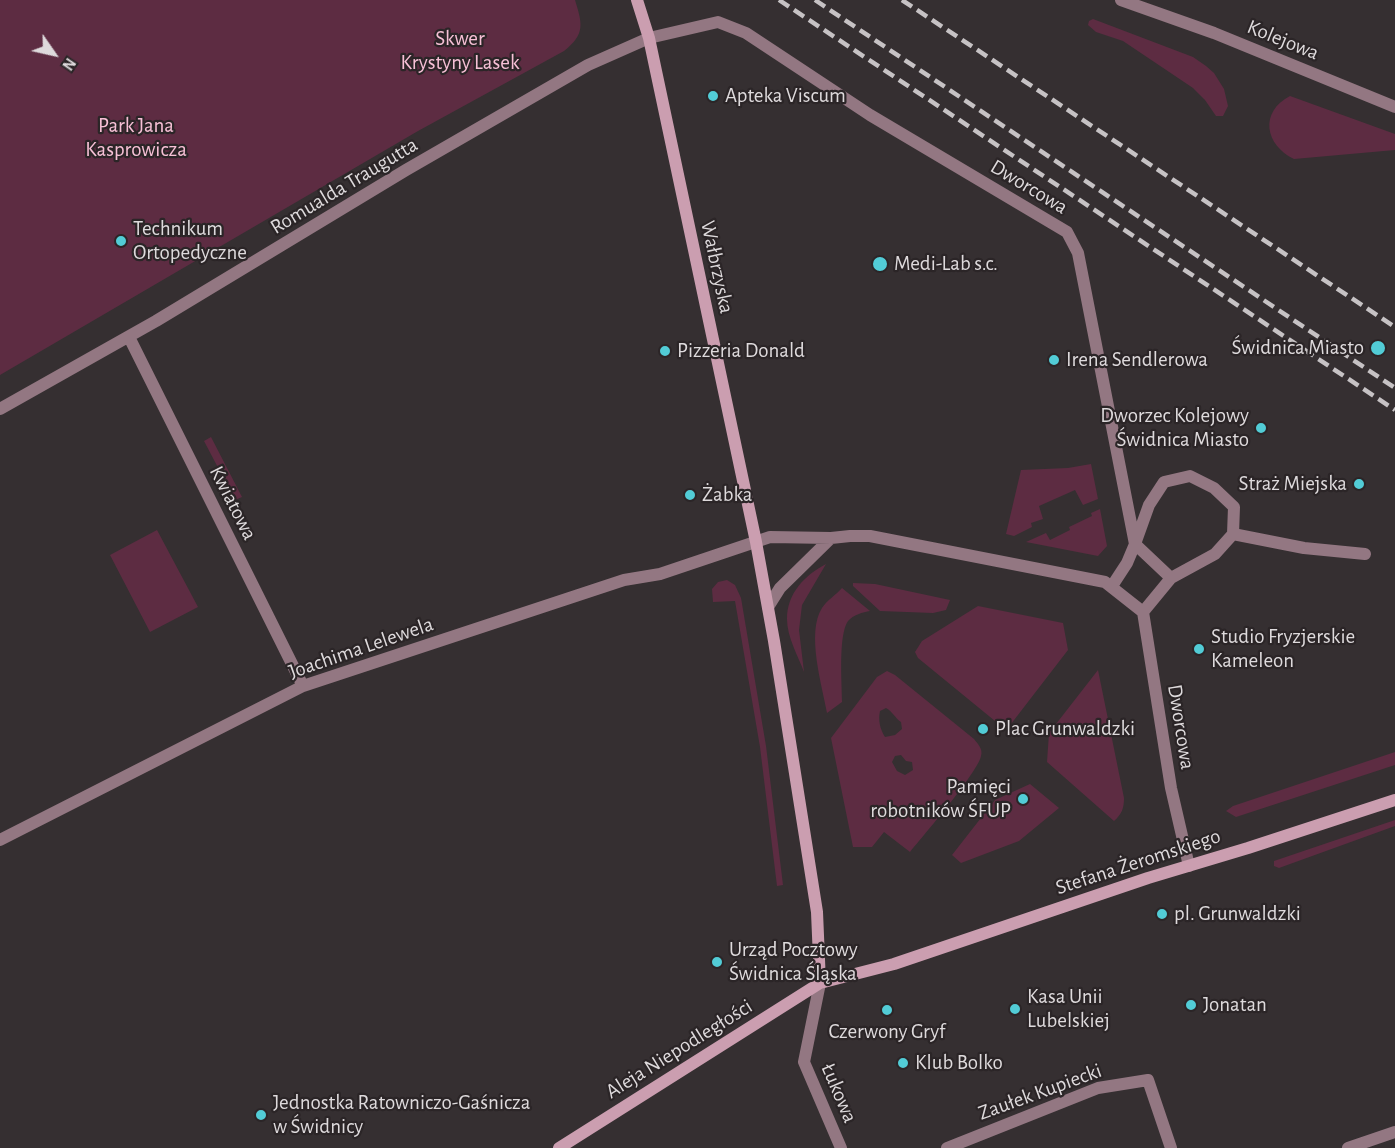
<!DOCTYPE html>
<meta charset="utf-8">
<style>
body{margin:0}
#map{position:relative;width:1395px;height:1148px;overflow:hidden;background:#352f31;font-family:"Alegreya Sans",sans-serif}
canvas{display:block}
.north{position:absolute;left:24px;top:24px;width:60px;height:60px;-webkit-text-stroke:4px #2b2527;paint-order:stroke;rotate:124deg;font-size:16px;font-weight:700;line-height:24px;text-align:center;color:#dedadc}
.north::after{content:'';display:block;margin:auto;width:21px;height:27px;background:#dedadc;clip-path:polygon(50% 0,100% 100%,50% 72%,0 100%)}
</style>
<div id="map">
<canvas width="1395" height="1148"></canvas>
<div class="north">N</div>
</div>
<script>
const context = document.querySelector('canvas').getContext('2d');
context.lineJoin = 'round';
function fill(path, color) { context.fillStyle = color; context.fill(path, 'evenodd'); }
function trace(path, color, width, dash) { context.strokeStyle = color; context.lineWidth = width; context.lineCap = dash ? 'butt' : 'round'; context.setLineDash(dash || []); context.stroke(path); }
function drawText(font, color, halo, rows, align = 'center') {
  context.font = font + ' "Alegreya Sans",sans-serif'; context.lineWidth = 4.5; context.setLineDash([]); context.textBaseline = 'middle'; context.strokeStyle = halo; context.fillStyle = color; for (const [text, x, y, turn = 0] of rows) {
    context.save(); context.translate(x, y); context.rotate((+turn || 0) * Math.PI / 180); context.textAlign = isNaN(turn) ? turn : align; if (halo) context.strokeText(text, 0, 0); context.fillText(text, 0, 0); context.restore();
  }
}
const green = new Path2D(`
 M 0,0 L 575,0 C 582,23 586,34 564,51 L 418,131 L 0,375 Z
 M 1093,19 L 1193,57 L 1206,66 L 1214,73 L 1224,89 L 1228,106 L 1223,116 L 1216,116 L 1205,100 L 1193,88 L 1123,41 L 1096,32 L 1088,25 L 1089,21 Z
 M 1290,96 L 1395,134 L 1395,150 L 1294,159 C 1265,145 1259,112 1290,96 Z
 M 211,437 L 242,497 L 235,500 L 204,441 Z
 M 1091,464 L 1098,499 L 1083,505 L 1075,490 L 1039,506 L 1043,519 L 1031,523 L 1032,527 L 1014,536 L 1006,534 L 1021,470 L 1068,468 Z
 M 1100,509 L 1107,546 L 1098,556 L 1026,542 L 1046,533 L 1050,540 L 1070,530 L 1069,527 L 1092,516 L 1091,513 Z
 M 157,530 L 198,607 L 150,632 L 110,555 Z
 M 826,564 L 802,605 L 799,630 L 804,672 C 798,656 787,637 787,619 C 787,593 805,575 826,564 Z
 M 727,580 L 735,585 L 741,598 L 766,746 L 783,885 L 777,886 L 760,747 L 735,601 L 713,602 L 712,589 L 718,582 Z
 M 853,583 L 875,584 L 950,600 L 946,610 L 933,613 L 880,611 L 853,586 Z
 M 842,588 L 870,611 C 863,612 853,615 848,621 C 838,635 842,684 842,702 L 827,713 C 822,685 806,633 822,608 C 827,600 836,595 842,588 Z
 M 978,606 L 1063,623 L 1068,650 L 1011,724 L 1004,725 L 995,721 L 918,658 L 915,652 L 922,641 Z
 M 1098,670 L 1124,798 C 1124,808 1122,814 1114,821 L 1047,762 L 1049,733 Z
 M 887,671 L 895,675 L 974,739 C 978,744 983,749 981,756 C 978,772 924,835 910,852 L 884,832 L 872,847 L 853,847 L 831,738 L 877,677 ZM 886,708 C 893,712 895,718 901,722 L 902,729 L 895,735 L 885,737 C 880,729 878,720 880,711 ZM 901,755 L 906,761 L 912,762 L 913,770 L 905,775 L 897,771 L 892,762 L 895,756 Z
 M 1395,752 L 1395,765 L 1236,817 L 1226,811 L 1233,806 Z
 M 1030,784 L 1059,808 L 1019,841 L 961,863 L 952,855 L 995,800 Z
 M 1395,820 L 1395,826 L 1279,868 L 1274,866 L 1274,861 Z`);
const street = new Path2D(`
 M 1121,0 L 1214,33 L 1395,107
 M 129,337 L 303,686
 M 0,409 L 156,321 L 406,170 L 588,65 L 649,38 L 718,22 L 746,33 L 870,115 L 1067,232 L 1078,253 L 1135,544 L 1127,563 L 1112,586
 M 1233,534 L 1304,548 L 1365,554
 M 768,607 L 780,588 L 831,538
 M 1143,612 L 1171,578 L 1215,554 L 1233,534 L 1234,507 L 1214,488 L 1190,476 L 1164,482 L 1149,505 L 1135,544 L 1171,578
 M 0,840 L 303,686 L 624,580 L 660,574 L 770,537 L 831,538 L 850,536 L 870,536 L 1105,582 L 1143,612 L 1171,788 L 1189,866
 M 820,983 L 804,1062 L 841,1148
 M 947,1148 L 1098,1088 L 1148,1080 L 1171,1148
 M 1348,1148 L 1395,1132`);
const secondary = new Path2D(`
 M 637,0 L 649,38 L 756,542 L 774,641 L 817,912 L 820,983
 M 559,1148 L 820,983 L 894,964 L 1148,878 L 1248,848 L 1395,800`);
const rail = new Path2D(`
 M 779,0 L 1395,410
 M 815,0 L 1395,388
 M 902,0 L 1395,327`);
const markers = [
 [713,96,6,"#52ccd6"],
 [121,241,6,"#52ccd6"],
 [880,264,8,"#52ccd6"],
 [1378,348,8,"#52ccd6"],
 [665,351,6,"#52ccd6"],
 [1054,360,6,"#52ccd6"],
 [1261,428,6,"#52ccd6"],
 [1359,484,6,"#52ccd6"],
 [690,495,6,"#52ccd6"],
 [1199,649,6,"#52ccd6"],
 [983,729,6,"#52ccd6"],
 [1023,799,6,"#52ccd6"],
 [1162,914,6,"#52ccd6"],
 [717,962,6,"#52ccd6"],
 [1191,1005,6,"#52ccd6"],
 [1015,1009,6,"#52ccd6"],
 [887,1010,6,"#52ccd6"],
 [903,1063,6,"#52ccd6"],
 [261,1115,6,"#52ccd6"]
];
const parkNames = [
 ["Skwer",460,39],
 ["Krystyny Lasek",460,63],
 ["Park Jana",136,126],
 ["Kasprowicza",136,150]
];
const streetNames = [
 ["Kolejowa",1283,40,22],
 ["Romualda Traugutta",344,186,-31],
 ["Dworcowa",1029,187,31],
 ["Wałbrzyska",717,267,78],
 ["Kwiatowa",233,503,63],
 ["Joachima Lelewela",361,648,-19],
 ["Dworcowa",1181,727,81],
 ["Stefana Żeromskiego",1138,862,-18],
 ["Aleja Niepodległości",679,1049,-32],
 ["Zaułek Kupiecki",1040,1092,-20],
 ["Łukowa",839,1093,67]
];
const poiNames = [
 ["Apteka Viscum",725,96],
 ["Technikum",133,229],
 ["Ortopedyczne",133,253],
 ["Medi-Lab s.c.",894,264],
 ["Świdnica Miasto",1364,348,"right"],
 ["Pizzeria Donald",677,351],
 ["Irena Sendlerowa",1066,360],
 ["Dworzec Kolejowy",1249,416,"right"],
 ["Świdnica Miasto",1249,440,"right"],
 ["Straż Miejska",1347,484,"right"],
 ["Żabka",702,495],
 ["Studio Fryzjerskie",1211,637],
 ["Kameleon",1211,661],
 ["Plac Grunwaldzki",995,729],
 ["Pamięci",1011,787,"right"],
 ["robotników ŚFUP",1011,811,"right"],
 ["pl. Grunwaldzki",1174,914],
 ["Urząd Pocztowy",729,950],
 ["Świdnica Śląska",729,974],
 ["Kasa Unii",1027,997],
 ["Lubelskiej",1027,1021],
 ["Jonatan",1203,1005],
 ["Czerwony Gryf",887,1032,"center"],
 ["Klub Bolko",915,1063],
 ["Jednostka Ratowniczo-Gaśnicza",273,1103],
 ["w Świdnicy",273,1127]
];
fill(green, '#5d2c42');
trace(street, '#937782', 12);
trace(secondary, '#cb9eb0', 12);
trace(rail, '#c6c2c4', 4.5, [12, 6]);
for (const [x, y, r, color] of markers) { const dot = new Path2D(); dot.arc(x, y, r, 0, 2 * Math.PI); context.fillStyle = color; context.fill(dot); trace(dot, '#2b2527', 2); }
drawText('21px', '#f7c0d6', '#2b2527', parkNames);
drawText('21px', '#dedadc', '#2b2527', streetNames);
drawText('21px', '#dedadc', '#2b2527', poiNames, 'left');
</script>
